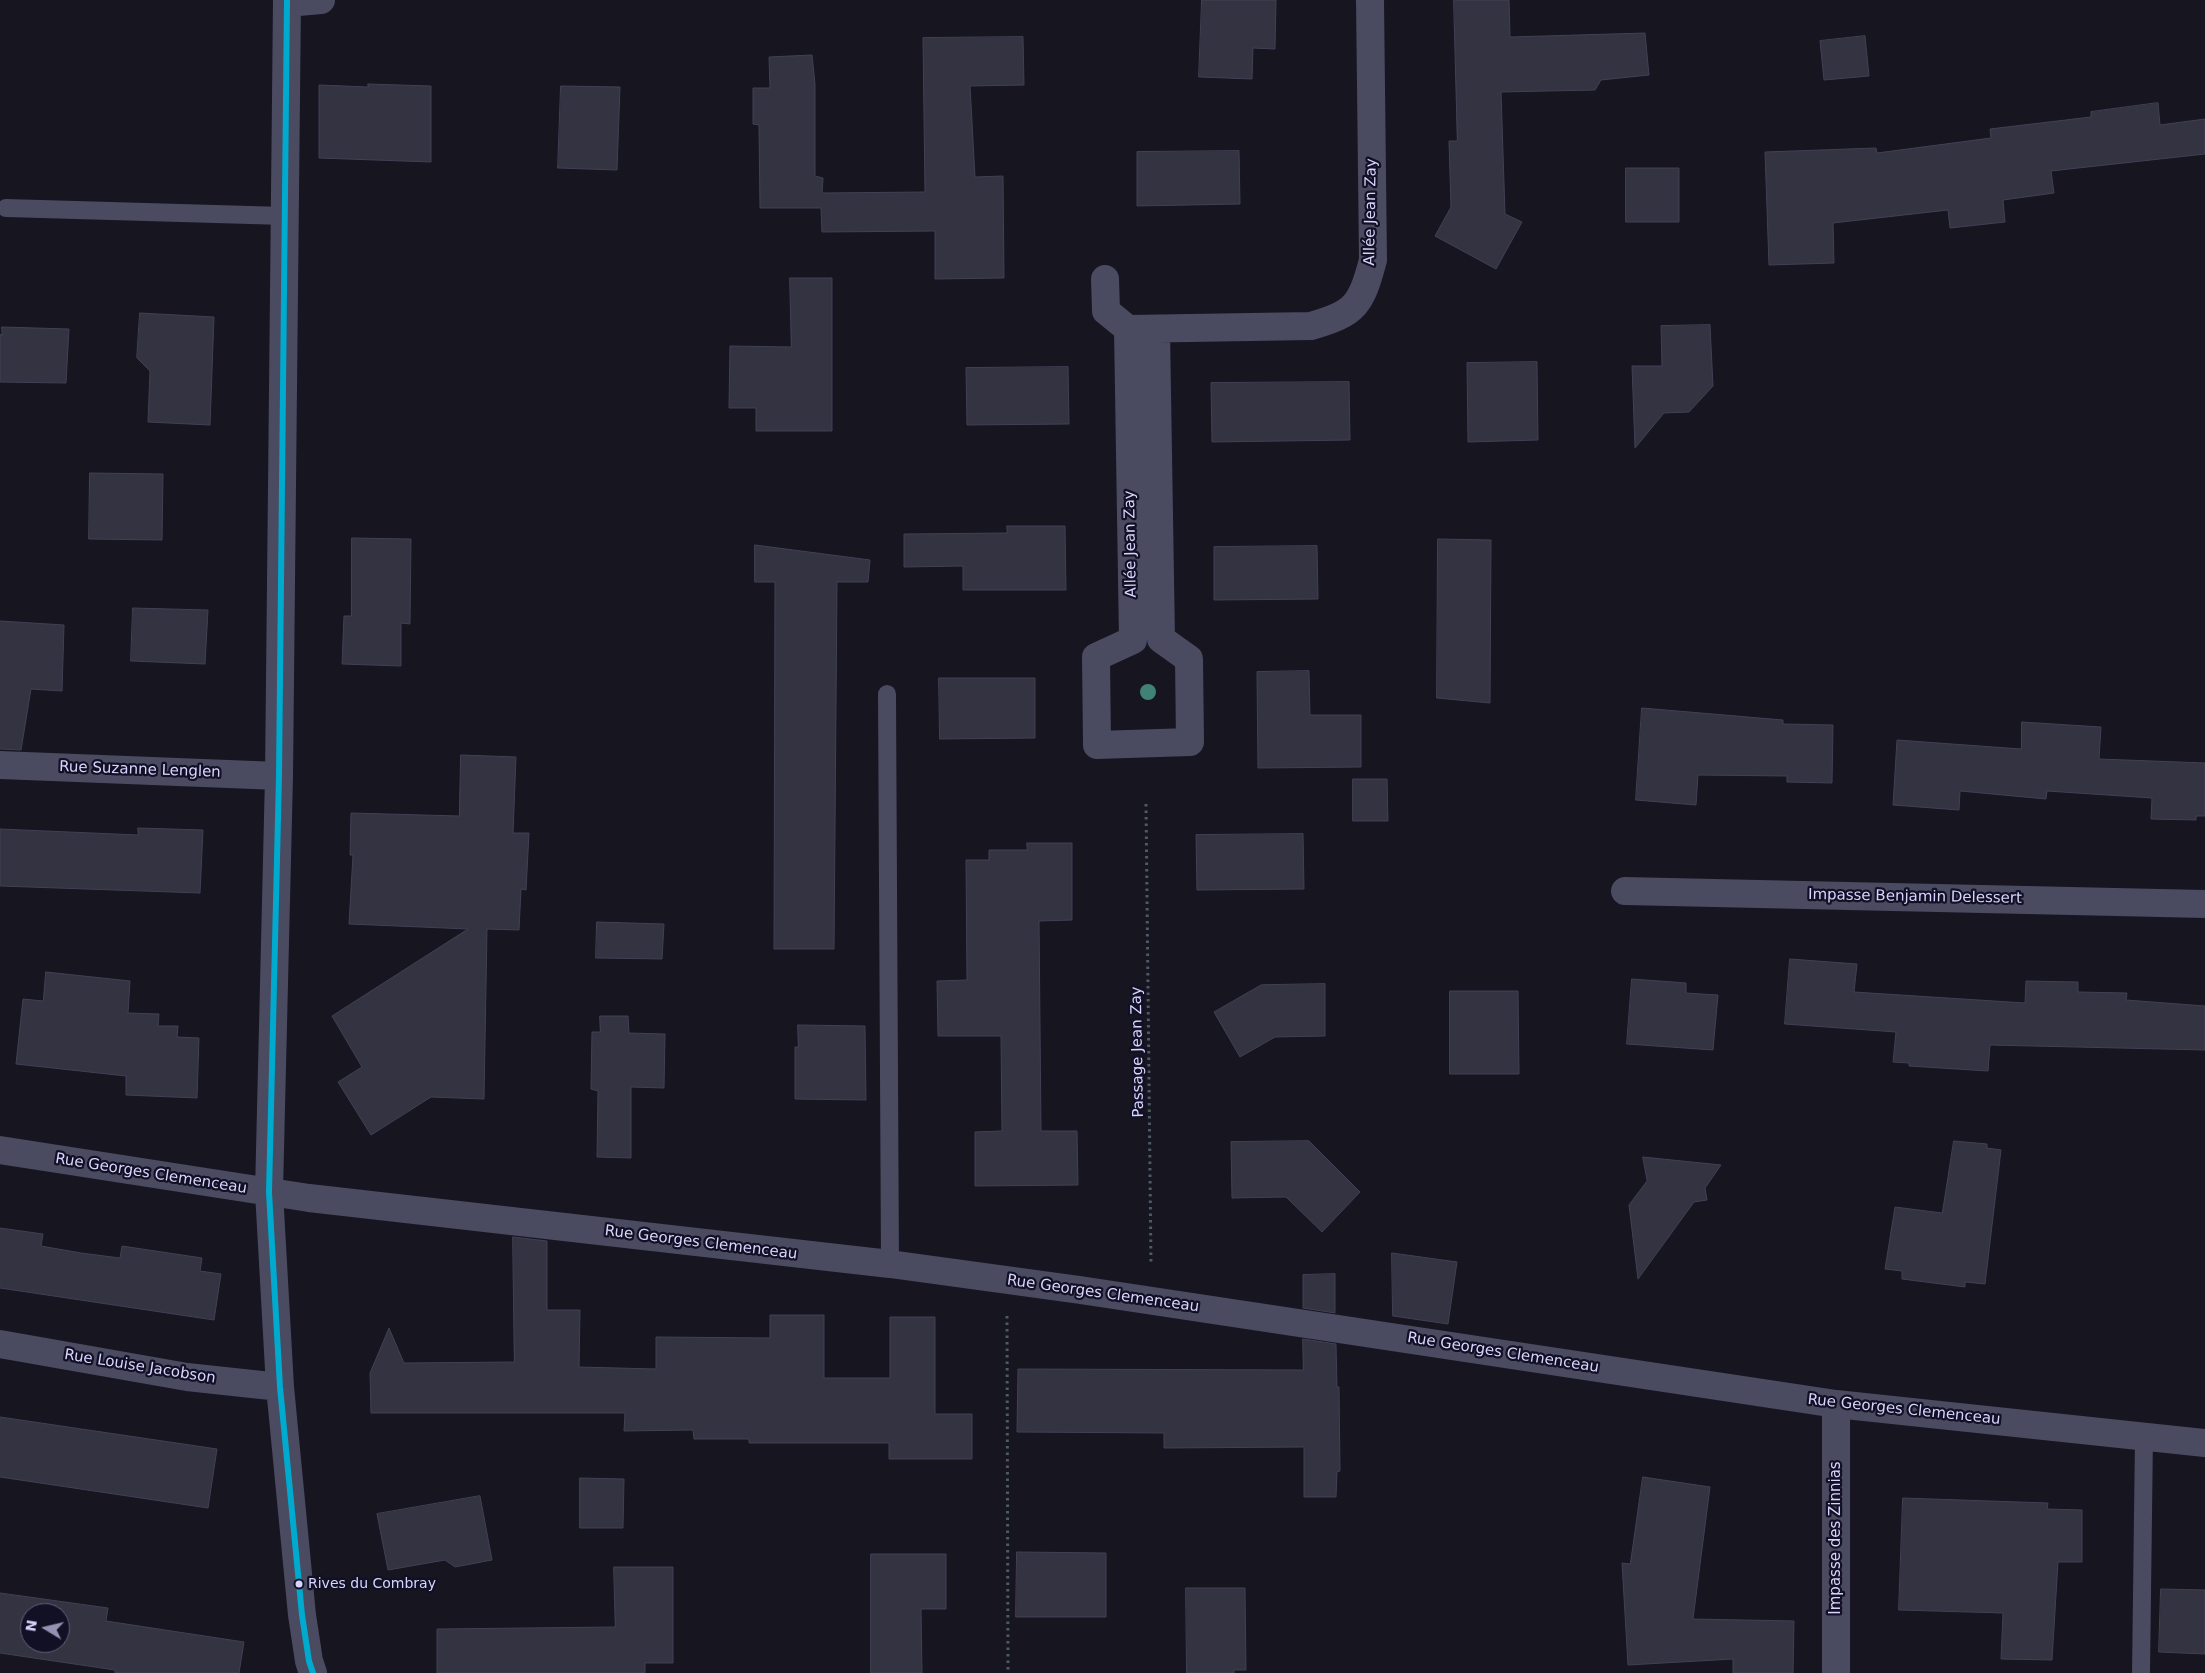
<!DOCTYPE html>
<meta charset="utf-8">
<style>
body{margin:0}
#map{position:relative;width:2205px;height:1673px;overflow:hidden;background:#161520;font-family:"DejaVu Sans",sans-serif}
canvas{display:block}
.north{position:absolute;left:20px;top:1603px;width:50px;height:50px;box-sizing:border-box;background:#121025;border:1px solid #615f7c;border-radius:50%;rotate:279deg;font-size:14px;font-weight:700;line-height:20px;text-align:center;color:#d7d5fe}
.north::after{content:'';display:block;margin:auto;width:18px;height:22px;background:#9392b0;clip-path:polygon(50% 0,100% 100%,50% 72%,0 100%)}
</style>
<div id="map">
<canvas width="2205" height="1673"></canvas>
<div class="north">N</div>
</div>
<script>
const context = document.querySelector('canvas').getContext('2d');
context.lineJoin = 'round';
function fill(path, color) { context.fillStyle = color; context.fill(path, 'evenodd'); }
function trace(path, color, width, dash) { context.strokeStyle = color; context.lineWidth = width; context.lineCap = dash ? 'butt' : 'round'; context.setLineDash(dash || []); context.stroke(path); }
function drawText(font, color, halo, rows, align = 'center') {
  context.font = font + ' "DejaVu Sans",sans-serif'; context.lineWidth = 4.5; context.setLineDash([]); context.textBaseline = 'middle'; context.strokeStyle = halo; context.fillStyle = color; for (const [text, x, y, turn = 0] of rows) {
    context.save(); context.translate(x, y); context.rotate((+turn || 0) * Math.PI / 180); context.textAlign = isNaN(turn) ? turn : align; if (halo) context.strokeText(text, 0, 0); context.fillText(text, 0, 0); context.restore();
  }
}
const building = new Path2D(`
 M 1202,0 L 1276,0 L 1275,49 L 1253,48 L 1252,79 L 1199,77 Z
 M 1454,0 L 1509,0 L 1510,37 L 1645,33 L 1649,75 L 1601,80 L 1595,90 L 1501,92 L 1505,214 L 1522,222 L 1496,269 L 1435,236 L 1451,207 L 1449,141 L 1457,141 Z
 M 1865,36 L 1869,76 L 1824,80 L 1820,41 Z
 M 1023,37 L 1024,85 L 970,86 L 975,177 L 1003,176 L 1004,278 L 935,279 L 935,231 L 822,232 L 821,208 L 760,208 L 759,125 L 753,124 L 753,88 L 770,88 L 769,57 L 812,55 L 815,84 L 815,176 L 823,178 L 822,193 L 925,192 L 923,38 Z
 M 368,84 L 431,86 L 431,162 L 319,158 L 319,85 L 368,87 Z
 M 561,86 L 620,87 L 617,170 L 558,168 Z
 M 2158,103 L 2160,125 L 2205,119 L 2205,154 L 2051,171 L 2054,193 L 2003,200 L 2005,222 L 1950,228 L 1948,210 L 1833,223 L 1834,263 L 1769,265 L 1765,152 L 1876,148 L 1877,153 L 1991,138 L 1990,129 L 2091,117 L 2091,112 Z
 M 1239,151 L 1240,204 L 1137,206 L 1137,152 Z
 M 1626,168 L 1679,168 L 1679,222 L 1626,222 Z
 M 790,278 L 832,278 L 832,431 L 756,431 L 756,408 L 729,408 L 730,346 L 791,347 Z
 M 140,313 L 214,317 L 210,425 L 148,422 L 150,371 L 137,358 Z
 M 1710,325 L 1713,386 L 1689,412 L 1664,413 L 1635,448 L 1632,366 L 1662,366 L 1661,326 Z
 M 2,327 L 69,329 L 66,383 L 0,382 L 0,334 L 2,335 Z
 M 1537,362 L 1538,440 L 1468,442 L 1467,363 Z
 M 1068,367 L 1069,424 L 967,425 L 966,368 Z
 M 1349,382 L 1350,440 L 1212,442 L 1211,383 Z
 M 90,473 L 163,474 L 162,540 L 89,539 Z
 M 1007,526 L 1065,526 L 1066,590 L 963,590 L 963,566 L 904,567 L 904,534 L 1007,533 Z
 M 352,538 L 411,539 L 410,624 L 401,623 L 401,666 L 342,664 L 344,616 L 351,616 Z
 M 1438,539 L 1491,540 L 1490,703 L 1437,698 Z
 M 755,545 L 870,560 L 868,582 L 837,582 L 834,949 L 774,949 L 775,582 L 755,582 Z
 M 1317,546 L 1318,599 L 1214,600 L 1214,547 Z
 M 133,608 L 208,610 L 205,664 L 131,661 Z
 M 0,621 L 64,625 L 62,691 L 31,689 L 21,750 L 0,749 Z
 M 1309,671 L 1310,715 L 1361,715 L 1361,767 L 1258,768 L 1257,672 Z
 M 939,678 L 1035,678 L 1035,738 L 940,739 Z
 M 1642,708 L 1783,720 L 1783,724 L 1833,725 L 1832,783 L 1787,782 L 1787,776 L 1698,775 L 1696,805 L 1636,800 Z
 M 2022,722 L 2101,727 L 2099,759 L 2205,763 L 2205,816 L 2196,816 L 2196,820 L 2151,819 L 2152,798 L 2047,791 L 2046,799 L 1960,791 L 1959,810 L 1893,805 L 1897,740 L 2021,749 Z
 M 461,755 L 516,757 L 513,833 L 529,833 L 526,890 L 521,889 L 519,930 L 487,929 L 484,1099 L 431,1097 L 371,1135 L 338,1082 L 362,1067 L 332,1016 L 468,929 L 349,924 L 353,855 L 350,855 L 351,813 L 459,816 Z
 M 1353,779 L 1387,779 L 1388,821 L 1353,821 Z
 M 138,828 L 203,830 L 200,893 L 0,886 L 0,829 L 138,835 Z
 M 1303,834 L 1304,889 L 1197,890 L 1196,835 Z
 M 1027,843 L 1072,843 L 1072,920 L 1039,921 L 1041,1131 L 1077,1131 L 1078,1185 L 975,1186 L 975,1132 L 1002,1131 L 1001,1036 L 938,1036 L 937,981 L 967,980 L 966,860 L 989,860 L 989,850 L 1027,850 Z
 M 597,922 L 664,924 L 662,959 L 596,958 Z
 M 1790,959 L 1857,964 L 1854,992 L 2025,1003 L 2026,981 L 2078,982 L 2078,992 L 2127,993 L 2126,1000 L 2205,1006 L 2205,1050 L 1990,1045 L 1988,1071 L 1909,1066 L 1909,1063 L 1893,1062 L 1896,1032 L 1785,1024 Z
 M 46,972 L 130,981 L 128,1013 L 159,1014 L 158,1026 L 178,1026 L 177,1037 L 199,1038 L 197,1098 L 126,1095 L 126,1076 L 16,1064 L 23,999 L 43,1001 Z
 M 1632,979 L 1686,983 L 1686,993 L 1718,995 L 1713,1050 L 1627,1044 Z
 M 1325,984 L 1325,1036 L 1275,1037 L 1240,1057 L 1214,1012 L 1261,985 Z
 M 1450,991 L 1518,991 L 1519,1074 L 1450,1074 Z
 M 600,1016 L 628,1016 L 629,1033 L 665,1034 L 664,1088 L 631,1087 L 631,1158 L 597,1157 L 598,1091 L 591,1089 L 592,1032 L 600,1032 Z
 M 798,1025 L 865,1026 L 866,1100 L 795,1099 L 795,1047 L 798,1047 Z
 M 1309,1141 L 1360,1192 L 1322,1232 L 1286,1197 L 1232,1198 L 1231,1142 Z
 M 1954,1141 L 1987,1144 L 1987,1148 L 2001,1150 L 1985,1284 L 1965,1282 L 1965,1287 L 1902,1279 L 1902,1271 L 1885,1269 L 1895,1207 L 1942,1213 Z
 M 1643,1157 L 1721,1165 L 1705,1188 L 1707,1200 L 1694,1202 L 1638,1279 L 1629,1205 L 1647,1181 Z
 M 0,1228 L 43,1234 L 41,1246 L 81,1253 L 120,1258 L 122,1246 L 202,1258 L 200,1271 L 221,1274 L 214,1320 L 0,1288 Z
 M 513,1237 L 547,1241 L 547,1310 L 580,1310 L 579,1367 L 656,1369 L 656,1337 L 770,1338 L 770,1315 L 824,1315 L 824,1378 L 890,1378 L 890,1317 L 935,1317 L 935,1414 L 972,1414 L 972,1459 L 889,1459 L 889,1443 L 749,1443 L 749,1439 L 694,1439 L 693,1430 L 624,1431 L 625,1413 L 371,1413 L 370,1373 L 389,1328 L 404,1363 L 514,1362 Z
 M 1392,1253 L 1457,1262 L 1448,1324 L 1393,1316 Z
 M 1335,1274 L 1335,1313 L 1303,1308 L 1303,1275 Z
 M 1303,1339 L 1336,1344 L 1337,1387 L 1339,1387 L 1340,1471 L 1337,1472 L 1336,1497 L 1304,1497 L 1304,1447 L 1164,1448 L 1164,1433 L 1017,1432 L 1018,1369 L 1303,1370 Z
 M 0,1417 L 217,1449 L 208,1508 L 0,1477 Z
 M 1643,1477 L 1710,1487 L 1693,1619 L 1794,1621 L 1793,1673 L 1733,1673 L 1733,1659 L 1628,1665 L 1622,1563 L 1630,1564 Z
 M 580,1478 L 624,1479 L 623,1528 L 580,1528 Z
 M 480,1496 L 492,1560 L 455,1567 L 445,1560 L 388,1570 L 377,1514 Z
 M 1903,1498 L 2048,1503 L 2047,1509 L 2082,1510 L 2082,1562 L 2058,1562 L 2052,1660 L 2001,1659 L 2003,1613 L 1899,1610 Z
 M 1017,1552 L 1106,1553 L 1106,1617 L 1016,1617 Z
 M 871,1554 L 946,1554 L 946,1609 L 921,1609 L 922,1673 L 871,1673 Z
 M 614,1567 L 673,1567 L 673,1663 L 645,1663 L 645,1673 L 437,1673 L 437,1629 L 615,1627 Z
 M 1186,1588 L 1245,1588 L 1246,1670 L 1234,1670 L 1234,1673 L 1187,1673 Z
 M 2161,1589 L 2205,1590 L 2205,1654 L 2159,1652 Z
 M 0,1593 L 108,1608 L 106,1621 L 244,1642 L 239,1673 L 115,1673 L 115,1670 L 0,1653 ZM 30,1613 L 60,1613 L 60,1643 L 30,1643 Z`);
const path = new Path2D(`
 M 1146,804 L 1151,1265
 M 1007,1316 L 1008,1673`);
const service = new Path2D(`
 M 6,208 L 285,216
 M 887,694 L 890,1264
 M 2141,1673 L 2144,1436`);
const minor = new Path2D(`
 M 287,0 L 279,776 L 269,1192 L 280,1387 L 302,1615 L 309,1661 L 313,1673
 M 287,3 L 321,0
 M 1105,279 L 1106,311 L 1128,329 L 1311,326 C 1356,313 1361,305 1373,260 L 1370,0
 M 1128,329 L 1133,640 L 1096,657 L 1097,745 L 1190,742 L 1189,659 L 1161,639 L 1156,330
 M 0,765 L 279,776
 M 1625,891 L 2205,904
 M 0,1150 L 309,1198 L 890,1264 L 1080,1290 L 1836,1404 L 2205,1443
 M 0,1344 L 187,1377 L 280,1387
 M 1836,1673 L 1836,1404`);
const bus1 = new Path2D(`
 M 287,0 L 279,776 L 269,1192 L 280,1387 L 302,1615 L 309,1661 L 313,1673`);
const trees = [
 [1148,692]
];
const markers = [
 [299,1584,4.5,"#d7d5fe"]
];
const busNames = [
 ["Rives du Combray",308,1584]
];
const streetNames = [
 ["Allée Jean Zay",1371,212,-89],
 ["Allée Jean Zay",1131,544,-91],
 ["Rue Suzanne Lenglen",140,770,2],
 ["Impasse Benjamin Delessert",1915,897,1],
 ["Passage Jean Zay",1138,1052,-91],
 ["Rue Georges Clemenceau",151,1174,9],
 ["Rue Georges Clemenceau",701,1243,7],
 ["Rue Georges Clemenceau",1103,1294,8],
 ["Rue Georges Clemenceau",1503,1353,9],
 ["Rue Louise Jacobson",140,1367,9],
 ["Rue Georges Clemenceau",1904,1410,6],
 ["Impasse des Zinnias",1836,1538,-90]
];
fill(building, '#343342');
trace(building, '#424054', 1);
trace(path, '#4c5b67', 3, [2.5, 4]);
trace(service, '#4a4a61', 18);
trace(minor, '#4a4a61', 28);
trace(bus1, '#00a9ce', 6);
context.fillStyle = '#408273';
for (const [x, y] of trees) { context.beginPath(); context.arc(x, y, 8, 0, 2 * Math.PI); context.fill(); }
for (const [x, y, r, color] of markers) { const dot = new Path2D(); dot.arc(x, y, r, 0, 2 * Math.PI); context.fillStyle = color; context.fill(dot); trace(dot, '#121025', 2); }
drawText('14px', '#d7d5fe', '#121025', busNames, 'left');
drawText('15px', '#d7d5fe', '#121025', streetNames);
</script>
